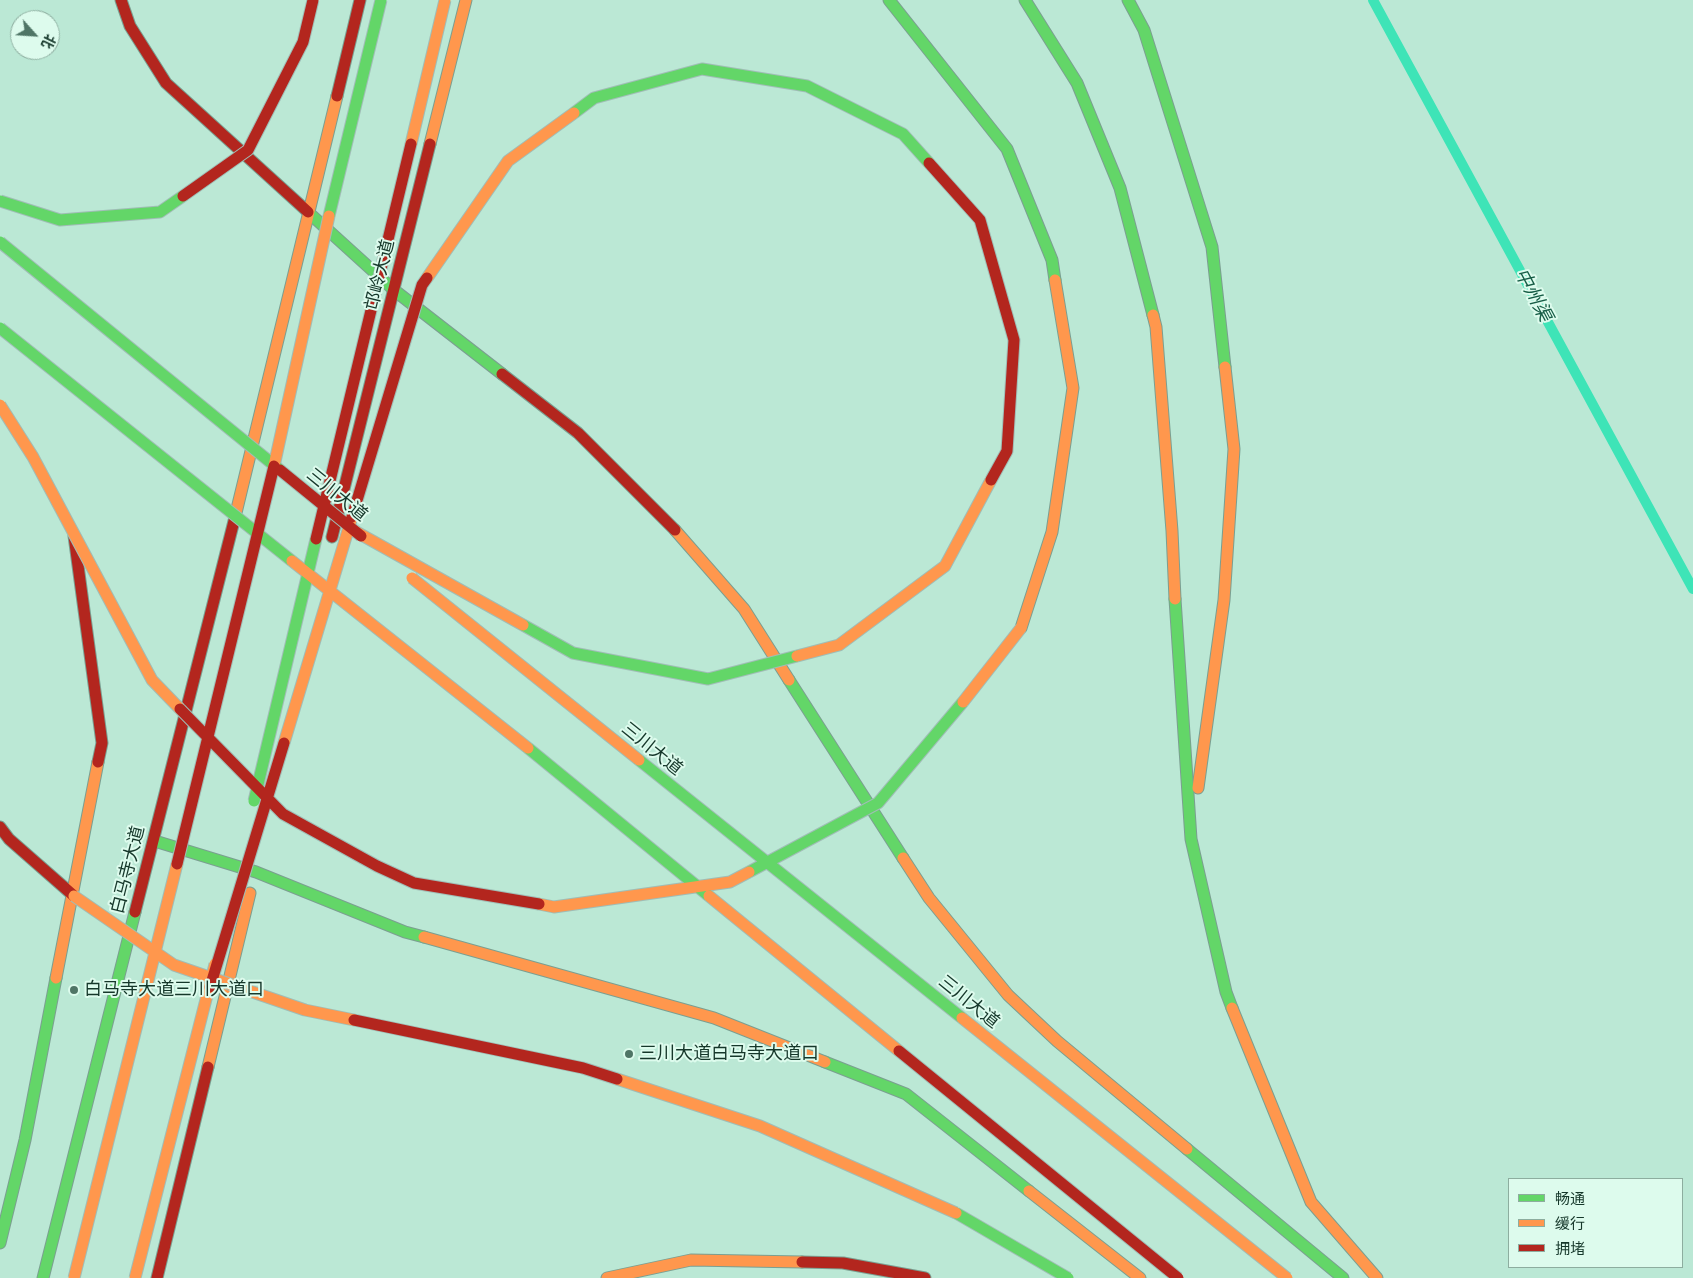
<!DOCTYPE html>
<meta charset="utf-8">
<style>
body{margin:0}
#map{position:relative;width:1693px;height:1278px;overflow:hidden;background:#bbe8d5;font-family:"Alegreya Sans","Noto Sans SC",sans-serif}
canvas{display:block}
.legend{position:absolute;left:1508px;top:1178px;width:175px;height:90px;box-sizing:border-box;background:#ddfbed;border:1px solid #8dad9f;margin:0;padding:6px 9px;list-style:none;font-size:15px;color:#15372a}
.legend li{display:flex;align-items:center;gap:10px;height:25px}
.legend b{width:25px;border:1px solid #8dad9f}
.north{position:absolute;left:10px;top:10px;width:50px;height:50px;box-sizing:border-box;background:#ddfbed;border:1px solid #8dad9f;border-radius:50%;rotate:116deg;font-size:14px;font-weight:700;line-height:20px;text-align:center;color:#15372a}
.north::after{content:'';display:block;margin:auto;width:18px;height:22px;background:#4f7566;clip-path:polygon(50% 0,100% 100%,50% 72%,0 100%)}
</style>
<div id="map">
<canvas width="1693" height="1278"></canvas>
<ul class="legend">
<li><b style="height:6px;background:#63d668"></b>畅通</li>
<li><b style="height:6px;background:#ff974d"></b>缓行</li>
<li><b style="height:6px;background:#b3261e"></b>拥堵</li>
</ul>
<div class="north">北</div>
</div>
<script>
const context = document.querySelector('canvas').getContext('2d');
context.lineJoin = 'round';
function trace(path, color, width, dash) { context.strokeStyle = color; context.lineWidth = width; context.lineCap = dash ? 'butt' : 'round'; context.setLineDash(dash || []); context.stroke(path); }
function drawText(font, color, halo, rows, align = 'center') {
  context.font = font + ' "Alegreya Sans","Noto Sans SC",sans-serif'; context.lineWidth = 4; context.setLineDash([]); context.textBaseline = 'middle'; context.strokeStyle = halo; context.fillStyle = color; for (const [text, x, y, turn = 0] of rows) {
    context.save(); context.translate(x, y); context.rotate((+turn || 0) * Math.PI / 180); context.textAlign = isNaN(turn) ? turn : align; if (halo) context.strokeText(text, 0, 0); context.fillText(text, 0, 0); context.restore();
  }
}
const stream = new Path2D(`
 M 1373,0 L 1693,589`);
const fast = new Path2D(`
 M 889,0 L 1007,149 L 1052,260 L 1055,280
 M 1025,0 L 1077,83 L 1120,188 L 1153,315
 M 1128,0 L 1144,30 L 1212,247 L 1225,367
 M 308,212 L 394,290 L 502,374
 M 1175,599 L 1191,839 L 1226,992 L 1232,1008
 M 789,680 L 903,858
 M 158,842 L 256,872 L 405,932 L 424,937
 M 825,1062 L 906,1094 L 1029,1191
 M 1187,1149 L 1343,1278
 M 0,1243 L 25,1140 L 56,978
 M 43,1278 L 135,912`);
const slow = new Path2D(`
 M 430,144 L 466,0
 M 1153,315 L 1156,327 L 1172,531 L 1175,599
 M 235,517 L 337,96
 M 675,530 L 744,609 L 789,680
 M 1021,628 L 1052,532 L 1073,388 L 1055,280
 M 1198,788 L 1224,600 L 1234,449 L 1225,367
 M 903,858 L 929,898 L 1008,995 L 1057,1041 L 1187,1149
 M 424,937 L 714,1018 L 825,1062
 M 56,978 L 98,762
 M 1232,1008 L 1311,1202 L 1377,1278
 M 208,1067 L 250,893
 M 1029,1191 L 1140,1278
 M 607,1278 L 691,1260 L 802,1262`);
const jam = new Path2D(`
 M 121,0 L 130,26 L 166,83 L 308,212
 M 337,96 L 360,0
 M 502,374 L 578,433 L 675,530
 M 74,536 L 102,743 L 98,762
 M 332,537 L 430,144
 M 0,827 L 9,839 L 74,896
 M 135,912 L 235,517
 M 802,1262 L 843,1263 L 925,1278
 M 157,1278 L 208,1067`);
const fastBridge = new Path2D(`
 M 574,113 L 594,98 L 702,69 L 807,86 L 903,134 L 929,163
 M 0,201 L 60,220 L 160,212 L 183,196
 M 329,216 L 381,0
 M 0,242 L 280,470
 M 0,328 L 292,561
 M 523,625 L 573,653 L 708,679 L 797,656
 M 528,748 L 709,896
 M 639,760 L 962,1018
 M 254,801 L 316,539
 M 749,872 L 878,803 L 963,702
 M 956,1213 L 1068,1278`);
const slowBridge = new Path2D(`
 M 411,144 L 445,0
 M 427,278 L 508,161 L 574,113
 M 0,405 L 33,457 L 152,680 L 180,709
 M 274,466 L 329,216
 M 351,529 L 523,625
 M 292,561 L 528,748
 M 412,578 L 639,760
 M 797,656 L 839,645 L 945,566 L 991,480
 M 963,702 L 1021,628
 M 284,743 L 352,517
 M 74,896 L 174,965 L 305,1010 L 354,1020
 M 709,896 L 899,1051
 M 539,904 L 554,907 L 730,882 L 749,872
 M 962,1018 L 1287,1278
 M 617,1079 L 760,1126 L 956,1213
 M 74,1278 L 177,864
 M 135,1278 L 215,964`);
const jamBridge = new Path2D(`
 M 929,163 L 980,220 L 1014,340 L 1007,451 L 991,480
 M 183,196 L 248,150 L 303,42 L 313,0
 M 280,470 L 361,536
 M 352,517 L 422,285 L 427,278
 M 316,539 L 411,144
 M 180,709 L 283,814 L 377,866 L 414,883 L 539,904
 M 177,864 L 274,466
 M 210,987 L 284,743
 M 354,1020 L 583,1068 L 617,1079
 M 899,1051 L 1178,1278`);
const markers = [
 [74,990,5,"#4f7566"],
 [629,1054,5,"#4f7566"]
];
const streetNames = [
 ["邙岭大道",380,275,-76],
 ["三川大道",337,495,39],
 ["三川大道",652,749,39],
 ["白马寺大道",128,870,-76],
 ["三川大道",969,1002,39]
];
const poiNames = [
 ["白马寺大道三川大道口",84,990],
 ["三川大道白马寺大道口",639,1054]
];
const waterNames = [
 ["中州渠",1533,295,62]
];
trace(stream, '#3ee4b7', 10);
trace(fast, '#7b9f91', 13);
trace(slow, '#7b9f91', 13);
trace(jam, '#7b9f91', 13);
trace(fast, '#63d668', 11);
trace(slow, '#ff974d', 11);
trace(jam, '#b3261e', 11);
trace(fastBridge, '#a0bdb6', 13, []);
trace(slowBridge, '#a0bdb6', 13, []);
trace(jamBridge, '#a0bdb6', 13, []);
trace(fastBridge, '#63d668', 11);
trace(slowBridge, '#ff974d', 11);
trace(jamBridge, '#b3261e', 11);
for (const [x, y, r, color] of markers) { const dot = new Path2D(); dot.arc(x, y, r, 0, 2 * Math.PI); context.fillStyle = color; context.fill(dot); trace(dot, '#ddfbed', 2); }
drawText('18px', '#15372a', '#ddfbed', streetNames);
drawText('18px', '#15372a', '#ddfbed', poiNames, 'left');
drawText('italic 19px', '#155c45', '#ddfbed', waterNames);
</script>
